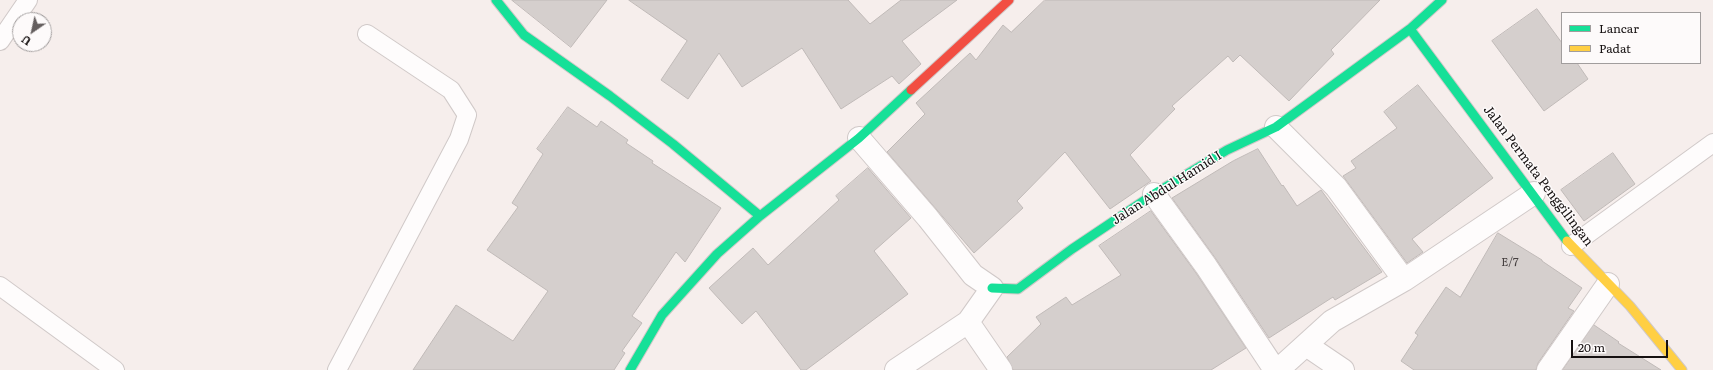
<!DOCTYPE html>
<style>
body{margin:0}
#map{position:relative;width:1713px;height:370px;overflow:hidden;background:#f6eeec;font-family:Literata,serif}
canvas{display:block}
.legend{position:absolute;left:1561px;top:12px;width:140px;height:52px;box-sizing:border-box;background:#fdfafa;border:1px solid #a19d9d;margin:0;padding:5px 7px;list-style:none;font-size:12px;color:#161111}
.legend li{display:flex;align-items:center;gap:8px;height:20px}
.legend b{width:20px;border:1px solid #a19d9d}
.north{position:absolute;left:12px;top:12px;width:40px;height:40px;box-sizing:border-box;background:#fdfafa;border:1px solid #a19d9d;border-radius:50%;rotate:214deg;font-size:11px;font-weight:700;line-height:16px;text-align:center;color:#161111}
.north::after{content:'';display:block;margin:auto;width:14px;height:18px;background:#645e5e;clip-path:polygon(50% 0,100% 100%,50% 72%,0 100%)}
.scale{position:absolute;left:1571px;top:340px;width:97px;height:18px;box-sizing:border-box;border:2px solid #161111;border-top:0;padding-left:5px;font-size:12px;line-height:14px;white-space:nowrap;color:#161111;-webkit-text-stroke:3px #fdfafa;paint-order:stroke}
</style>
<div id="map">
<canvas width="1713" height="370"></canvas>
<ul class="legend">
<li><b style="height:5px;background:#16e098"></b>Lancar</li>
<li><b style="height:5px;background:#ffcf43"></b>Padat</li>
</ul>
<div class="north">U</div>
<div class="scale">20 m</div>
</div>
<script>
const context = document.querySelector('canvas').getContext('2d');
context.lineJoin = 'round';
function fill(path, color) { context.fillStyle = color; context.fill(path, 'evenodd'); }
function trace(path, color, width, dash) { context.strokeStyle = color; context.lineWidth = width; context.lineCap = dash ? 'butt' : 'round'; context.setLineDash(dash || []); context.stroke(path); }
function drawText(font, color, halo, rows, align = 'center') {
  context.font = font + ' Literata,serif'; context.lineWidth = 3; context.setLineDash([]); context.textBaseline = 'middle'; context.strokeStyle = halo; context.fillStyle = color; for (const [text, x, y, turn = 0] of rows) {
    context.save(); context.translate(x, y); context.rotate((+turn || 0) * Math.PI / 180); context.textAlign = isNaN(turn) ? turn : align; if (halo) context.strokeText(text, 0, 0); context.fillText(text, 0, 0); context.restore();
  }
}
const building = new Path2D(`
 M 512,0 L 607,0 L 571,47 Z
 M 629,0 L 848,0 L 870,24 L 901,0 L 957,0 L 902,41 L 921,64 L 899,84 L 892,76 L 841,109 L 802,48 L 742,87 L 719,53 L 688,99 L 661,80 L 687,41 Z
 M 1045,0 L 1380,0 L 1331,50 L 1334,54 L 1289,101 L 1240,55 L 1233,62 L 1228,56 L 1172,106 L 1175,109 L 1130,155 L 1151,181 L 1110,209 L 1065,152 L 1017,201 L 1023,208 L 974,253 L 887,152 L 925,114 L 916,103 L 970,53 L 976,60 L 1003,25 L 1011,32 Z
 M 1537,9 L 1562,43 L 1562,63 L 1577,63 L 1588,79 L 1544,111 L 1492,41 Z
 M 1418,85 L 1493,178 L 1412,239 L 1423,252 L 1407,263 L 1343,176 L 1356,168 L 1351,161 L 1397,128 L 1384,112 Z
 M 568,107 L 597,127 L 601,121 L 628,140 L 626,143 L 653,161 L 652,163 L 721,208 L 685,262 L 676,252 L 632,316 L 642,323 L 622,351 L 625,353 L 614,370 L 413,370 L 456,305 L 513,341 L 548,291 L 487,250 L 518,207 L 512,203 L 543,154 L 537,149 Z
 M 1258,149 L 1282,186 L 1283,185 L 1297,206 L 1321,190 L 1382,272 L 1335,300 L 1333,297 L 1269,338 L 1216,259 L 1172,198 L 1233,161 Z
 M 1613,153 L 1635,184 L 1584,221 L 1561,190 Z
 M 868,168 L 911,218 L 874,251 L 908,294 L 806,370 L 801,370 L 756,311 L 742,324 L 709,288 L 753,248 L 768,265 L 839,200 L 836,196 Z
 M 1151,211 L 1196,273 L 1246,348 L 1211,370 L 1013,370 L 1007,357 L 1041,324 L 1036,317 L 1066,297 L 1072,305 L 1121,275 L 1099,246 Z
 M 1498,233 L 1542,260 L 1542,261 L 1582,288 L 1568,308 L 1574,311 L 1538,363 L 1536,370 L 1414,370 L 1401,361 L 1418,335 L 1415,333 L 1446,287 L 1460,297 Z
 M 1594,325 L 1619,342 L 1618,343 L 1661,370 L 1563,370 Z`);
const lane = new Path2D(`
 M 0,41 L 28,0
 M 1571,246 L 1713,143
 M 0,286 L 115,370
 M 337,370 L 459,139 L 467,115 L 451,90 L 367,34`);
const street = new Path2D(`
 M 1276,127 L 1336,187 L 1404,280
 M 859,138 L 928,218 L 973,275 L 992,288 L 968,322 L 896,370
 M 1154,194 L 1206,266 L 1275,370
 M 968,322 L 1001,370
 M 1306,345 L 1343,370
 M 1278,370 L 1332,321 L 1404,280 L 1534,193
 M 1548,370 L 1608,284`);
const fast = new Path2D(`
 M 496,0 L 524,35 L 610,96 L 673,144 L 760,216
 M 1410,29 L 1567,241
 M 992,288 L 1018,289 L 1072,249 L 1154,194 L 1227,150 L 1276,127 L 1410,29 L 1442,0
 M 630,370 L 662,315 L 717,254 L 760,216 L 859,138 L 911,90`);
const slow = new Path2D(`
 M 1567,241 L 1630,306 L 1682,370`);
const jam = new Path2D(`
 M 911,90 L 1009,0`);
const numberNames = [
 ["E/7",1510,263]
];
const streetNames = [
 ["Jalan Permata Penggilingan",1538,176,53],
 ["Jalan Abdul Hamid I",1167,188,-32]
];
fill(building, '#d5cfcd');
trace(building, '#c0bab8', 1);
trace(lane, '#d0c9c8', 20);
trace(street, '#d0c9c8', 24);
trace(fast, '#d0c9c8', 11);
trace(slow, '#d0c9c8', 11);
trace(jam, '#d0c9c8', 11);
trace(lane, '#fefcfc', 18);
trace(street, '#fefcfc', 22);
trace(fast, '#16e098', 9);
trace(slow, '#ffcf43', 9);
trace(jam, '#f24e42', 9);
drawText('11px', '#464040', null, numberNames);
drawText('13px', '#161111', '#fdfafa', streetNames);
</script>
